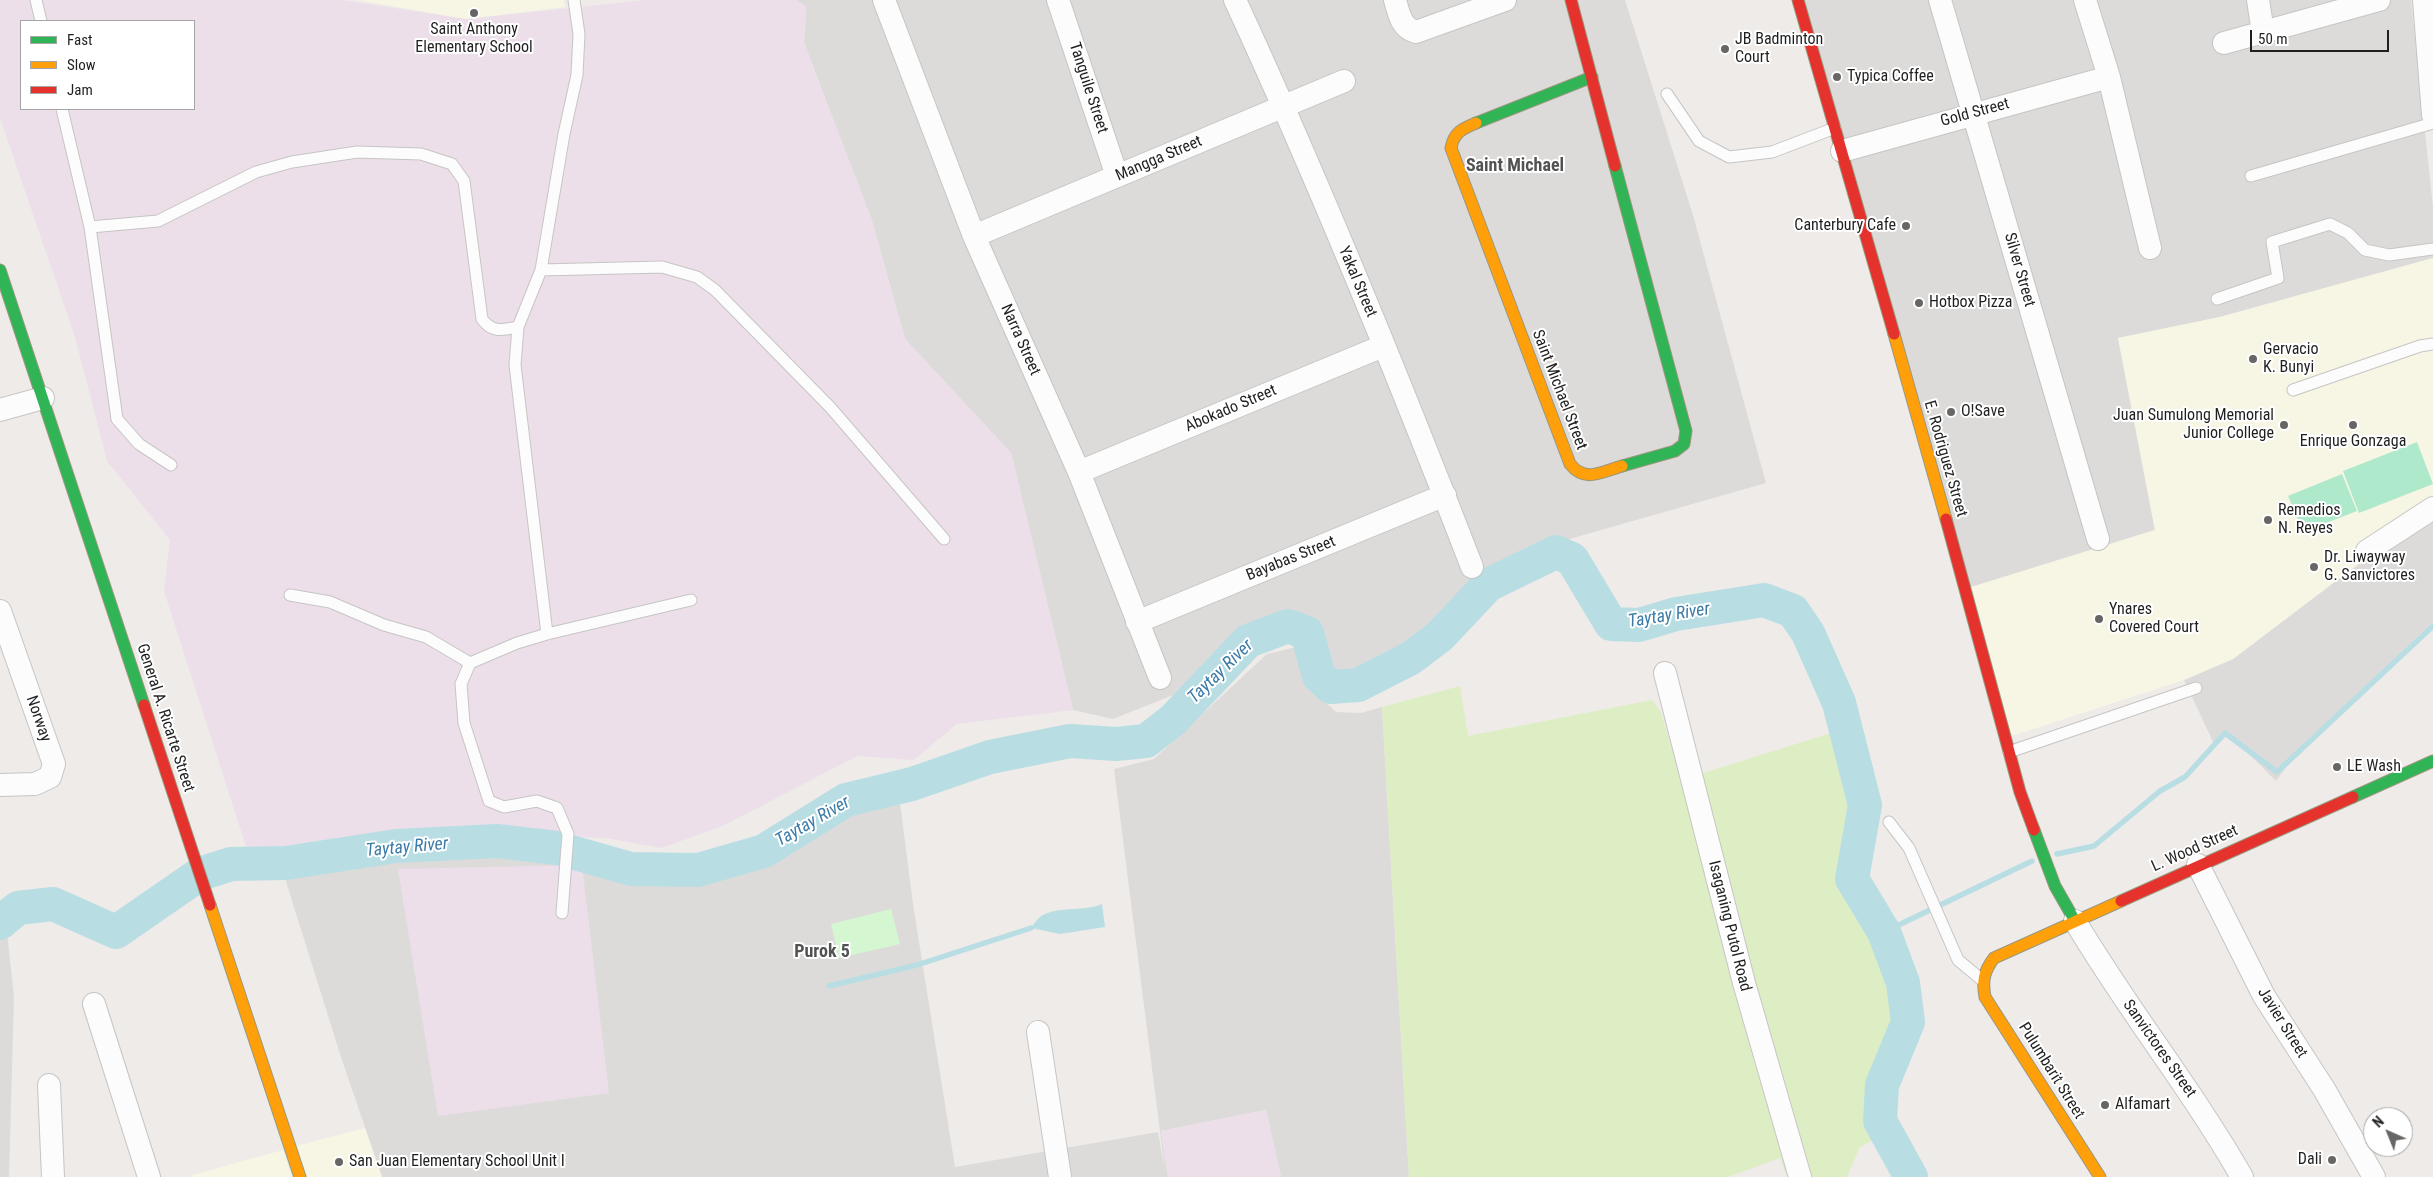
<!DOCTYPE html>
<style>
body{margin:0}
#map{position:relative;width:2433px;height:1177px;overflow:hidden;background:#eeebe8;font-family:"Roboto Condensed",sans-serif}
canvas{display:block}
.legend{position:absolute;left:20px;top:20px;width:175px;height:90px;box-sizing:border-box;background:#fff;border:1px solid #a5a5a5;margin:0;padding:6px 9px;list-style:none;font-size:15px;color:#1f1f1f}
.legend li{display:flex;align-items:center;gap:10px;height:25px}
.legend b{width:25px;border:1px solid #a5a5a5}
.north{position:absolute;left:2363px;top:1107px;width:50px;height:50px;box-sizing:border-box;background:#fff;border:1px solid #a5a5a5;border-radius:50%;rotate:316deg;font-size:14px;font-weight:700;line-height:20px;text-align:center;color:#1f1f1f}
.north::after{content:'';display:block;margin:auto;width:18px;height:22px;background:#676665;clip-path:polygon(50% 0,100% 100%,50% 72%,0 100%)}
.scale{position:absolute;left:2250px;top:30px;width:139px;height:22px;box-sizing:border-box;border:2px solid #1f1f1f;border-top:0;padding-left:6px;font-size:15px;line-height:18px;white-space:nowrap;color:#1f1f1f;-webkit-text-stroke:4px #fff;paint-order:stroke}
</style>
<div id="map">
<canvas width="2433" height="1177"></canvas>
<ul class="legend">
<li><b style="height:6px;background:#30b455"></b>Fast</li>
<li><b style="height:6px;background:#ff9f0a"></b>Slow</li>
<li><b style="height:6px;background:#e5322d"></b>Jam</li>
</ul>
<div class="north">N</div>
<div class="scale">50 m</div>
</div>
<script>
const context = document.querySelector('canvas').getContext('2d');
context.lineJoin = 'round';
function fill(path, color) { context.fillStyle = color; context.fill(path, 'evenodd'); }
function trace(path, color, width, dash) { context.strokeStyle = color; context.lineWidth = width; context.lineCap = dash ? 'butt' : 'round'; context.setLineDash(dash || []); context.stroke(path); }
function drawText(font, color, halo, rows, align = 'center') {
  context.font = font + ' "Roboto Condensed",sans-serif'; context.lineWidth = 4; context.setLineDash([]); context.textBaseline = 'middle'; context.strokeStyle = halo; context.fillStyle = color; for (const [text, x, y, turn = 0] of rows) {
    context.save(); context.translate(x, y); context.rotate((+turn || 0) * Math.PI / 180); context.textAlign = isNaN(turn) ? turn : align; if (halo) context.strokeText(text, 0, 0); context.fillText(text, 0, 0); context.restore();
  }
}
const residential = new Path2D(`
 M 796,0 L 1625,0 L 1693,215 L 1766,483 L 1545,546 L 1478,583 L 1433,643 L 1367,685 L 1340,684 L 1321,628 L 1290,617 L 1256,631 L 1196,686 L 1113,719 L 1073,710 L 1011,453 L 905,339 L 872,221 L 804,43 L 806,7 Z
 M 1804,0 L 2411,0 L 2433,208 L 2433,258 L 2220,317 L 2118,338 L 2155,530 L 1968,588 Z
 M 2433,512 L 2433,622 L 2299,749 L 2276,781 L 2229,734 L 2215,746 L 2184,680 L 2233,659 L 2349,571 Z
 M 1296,647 L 1314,691 L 1336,712 L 1361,713 L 1382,707 L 1409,1177 L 1281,1177 L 1266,1110 L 1161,1131 L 1168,1177 L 382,1177 L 341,1057 L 283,872 L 433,851 L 491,850 L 555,854 L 605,870 L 655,872 L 699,878 L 764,864 L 817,825 L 826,824 L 862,802 L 899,795 L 913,904 L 955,1167 L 1158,1132 L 1165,1171 L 1114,769 L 1154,759 L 1267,654 Z
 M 7,933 L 14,997 L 9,1177 L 0,1177 L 0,937 Z`);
const industrial = new Path2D(`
 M 0,0 L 342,0 L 466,19 L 646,0 L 796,0 L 806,7 L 804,43 L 872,221 L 905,339 L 1011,453 L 1073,710 L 957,724 L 914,760 L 857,756 L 723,826 L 661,848 L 606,838 L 467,833 L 385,834 L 319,843 L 250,859 L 164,591 L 170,540 L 107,461 L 75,337 L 0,118 ZM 21,21 L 194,21 L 194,109 L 21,109 Z
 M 582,865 L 609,1093 L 438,1116 L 398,869 Z
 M 1266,1110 L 1281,1177 L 1168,1177 L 1161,1131 Z`);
const education = new Path2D(`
 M 357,0 L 564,0 L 565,7 L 466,19 Z
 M 2433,258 L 2433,512 L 2349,571 L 2233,659 L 2184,680 L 2009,737 L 1968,588 L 2155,530 L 2118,338 L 2220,317 Z
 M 365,1128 L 382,1177 L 306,1177 L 296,1146 Z
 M 283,1150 L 292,1177 L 192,1177 L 192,1175 Z`);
const grass = new Path2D(`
 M 1460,686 L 1468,736 L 1652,700 L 1661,712 L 1681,780 L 1831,733 L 1856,805 L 1843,876 L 1879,941 L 1893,1017 L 1874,1075 L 1870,1119 L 1879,1137 L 1860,1147 L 1847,1177 L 1787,1177 L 1780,1158 L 1728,1177 L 1409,1177 L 1382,707 Z`);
const park = new Path2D(`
 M 891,909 L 900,944 L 839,958 L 831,924 Z`);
const pitch = new Path2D(`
 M 2417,442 L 2433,484 L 2359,513 L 2343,471 Z
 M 2342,474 L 2357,511 L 2303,532 L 2288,496 Z`);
const water = new Path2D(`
 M 1102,904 L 1105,927 L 1060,934 L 1031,928 C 1035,923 1039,916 1045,914 C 1064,906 1083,912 1102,904 Z`);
const stream = new Path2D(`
 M 2057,854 L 2094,846 L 2160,791 L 2185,777 L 2225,733 L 2277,772 L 2433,626
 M 1884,932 L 2032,861
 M 829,986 L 917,965 L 1031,928`);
const river = new Path2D(`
 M 0,923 L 18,908 L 53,904 L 116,932 L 200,874 L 231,864 L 286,863 L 396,846 L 497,841 L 557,848 L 631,869 L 698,870 L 764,851 L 846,800 L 912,784 L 990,757 L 1070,741 L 1116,744 L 1146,741 L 1173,720 L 1248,641 L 1288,626 L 1307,633 L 1319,676 L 1331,687 L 1358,685 L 1411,658 L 1440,636 L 1488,585 L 1556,552 L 1572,559 L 1611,624 L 1639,625 L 1676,614 L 1764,600 L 1793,611 L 1808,633 L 1839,703 L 1865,805 L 1852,879 L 1884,932 L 1903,983 L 1908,1022 L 1882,1085 L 1880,1121 L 1911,1177`);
const lane = new Path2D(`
 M 36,0 L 41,21
 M 1667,94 L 1699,141 L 1729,157 L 1772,152 L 1835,128
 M 62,109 L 90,227 L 117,419 L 139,444 L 171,465
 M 2251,176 L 2433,123
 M 90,227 L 158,221 L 256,172 L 292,162 L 357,152 L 421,154 L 452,164 L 464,181 L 482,319 C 492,333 502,330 518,327
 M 541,270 L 662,267 L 697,277 L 715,290 L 830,407 L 944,539
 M 2217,299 L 2278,278 L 2272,242 L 2330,224 L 2348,233 L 2365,250 L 2389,255 L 2433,249
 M 2293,390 L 2420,346 L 2433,344
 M 290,595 L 330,602 L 384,625 L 426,637 L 470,663 L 517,643 L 547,634 L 691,600
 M 547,634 L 515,365 L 518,327 L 541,270 L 564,134 L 577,75 L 579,34 L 574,0
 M 470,663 L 461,684 L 464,723 L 489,801 L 504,807 L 537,801 L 557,808 L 568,834 L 562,913
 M 2009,752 L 2196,688
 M 1889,822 L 1909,848 L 1958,960 L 1982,980`);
const street = new Path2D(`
 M 884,0 L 974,236 L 1079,472 L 1160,678
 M 1058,0 L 1117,176
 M 1235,0 C 1321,186 1398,376 1472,567
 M 1395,0 C 1399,14 1401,28 1416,32 L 1505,0
 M 1940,0 L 2098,539
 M 2085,0 L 2109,77 L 2150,248
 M 2258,0 L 2263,32
 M 2424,0 L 2433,115
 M 2224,43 L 2379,0
 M 1842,151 L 2109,77
 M 974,236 L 1344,81
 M 0,410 L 43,398
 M 1079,472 L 1383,346
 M 2367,551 L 2433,508
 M 0,611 L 54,764 L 50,777 L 35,784 L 0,785
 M 1137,622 L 1445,495
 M 1665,673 L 1744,983 L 1800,1177
 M 2198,865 L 2264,996 L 2324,1089 L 2374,1177
 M 2075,921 C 2127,1009 2191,1088 2242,1177
 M 94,1004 L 149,1177
 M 1038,1032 L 1060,1177
 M 49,1085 L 53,1177`);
const fast = new Path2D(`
 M 1476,123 L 1592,77
 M 1615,166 L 1686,431 L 1684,444 L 1675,451 L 1622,466
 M 0,270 L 144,705
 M 2353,797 L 2433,761
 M 2034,830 L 2055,886 L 2075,921`);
const slow = new Path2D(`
 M 1476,123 C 1462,129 1454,132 1451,148 L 1570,464 C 1585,483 1601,472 1622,466
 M 1894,334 L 1946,519
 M 210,905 L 300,1177
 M 2100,1177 L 1985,997 C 1982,981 1984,971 1994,958 L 2121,901`);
const jam = new Path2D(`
 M 1571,0 L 1615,166
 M 1798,0 L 1894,334
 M 1946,519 L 2020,792 L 2034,830
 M 144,705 L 210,905
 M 2121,901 L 2353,797`);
const markers = [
 [474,13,5,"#676665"],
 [1725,49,5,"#676665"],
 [1837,77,5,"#676665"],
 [1906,226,5,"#676665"],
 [1919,303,5,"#676665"],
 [2253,359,5,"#676665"],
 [1951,412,5,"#676665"],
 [2284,425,5,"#676665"],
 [2353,425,5,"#676665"],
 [2268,520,5,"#676665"],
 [2314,567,5,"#676665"],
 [2099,619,5,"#676665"],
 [2337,767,5,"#676665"],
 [2105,1105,5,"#676665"],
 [2332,1160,5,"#676665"],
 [339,1162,5,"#676665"]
];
const poiNames = [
 ["Saint Anthony",474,30,"center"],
 ["Elementary School",474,48,"center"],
 ["JB Badminton",1735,40],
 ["Court",1735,58],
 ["Typica Coffee",1847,77],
 ["Canterbury Cafe",1896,226,"right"],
 ["Hotbox Pizza",1929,303],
 ["Gervacio",2263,350],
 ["K. Bunyi",2263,368],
 ["O!Save",1961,412],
 ["Juan Sumulong Memorial",2274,416,"right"],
 ["Junior College",2274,434,"right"],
 ["Enrique Gonzaga",2353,442,"center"],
 ["Remedios",2278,511],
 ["N. Reyes",2278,529],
 ["Dr. Liwayway",2324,558],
 ["G. Sanvictores",2324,576],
 ["Ynares",2109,610],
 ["Covered Court",2109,628],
 ["LE Wash",2347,767],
 ["Alfamart",2115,1105],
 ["Dali",2322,1160,"right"],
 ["San Juan Elementary School Unit I",349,1162]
];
const streetNames = [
 ["Tanguile Street",1088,88,72],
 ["Gold Street",1975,113,-15],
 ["Mangga Street",1159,159,-23],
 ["Silver Street",2019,270,74],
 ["Yakal Street",1357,282,67],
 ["Narra Street",1020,340,66],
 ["Saint Michael Street",1559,390,69],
 ["Abokado Street",1231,409,-23],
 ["E. Rodriguez Street",1945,459,74],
 ["Bayabas Street",1291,559,-22],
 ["General A. Ricarte Street",165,718,72],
 ["Norway",38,719,71],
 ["L. Wood Street",2195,849,-24],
 ["Isaganing Putol Road",1729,926,76],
 ["Javier Street",2282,1023,58],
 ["Sanvictores Street",2159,1049,55],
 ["Pulumbarit Street",2051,1071,58]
];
const neighbourhoodNames = [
 ["Saint Michael",1515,166],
 ["Purok 5",822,952]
];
const waterNames = [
 ["Taytay River",1669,616,-9],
 ["Taytay River",1221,672,-44],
 ["Taytay River",813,822,-30],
 ["Taytay River",407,848,-5]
];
fill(residential, '#dddbd9');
fill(industrial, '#ecdfe9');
fill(education, '#f7f5e4');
fill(grass, '#deeec4');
fill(park, '#d4f6d1');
fill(pitch, '#afe9cc');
fill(water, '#b8dee4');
trace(stream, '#b8dee4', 5.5);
trace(river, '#b8dee4', 34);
trace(lane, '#c6c5c4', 13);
trace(street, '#c6c5c4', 24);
trace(fast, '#99987f', 13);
trace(slow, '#99987f', 13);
trace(jam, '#99987f', 13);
trace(lane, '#fcfcfc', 11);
trace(street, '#fcfcfc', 22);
trace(fast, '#30b455', 11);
trace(slow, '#ff9f0a', 11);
trace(jam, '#e5322d', 11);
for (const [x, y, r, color] of markers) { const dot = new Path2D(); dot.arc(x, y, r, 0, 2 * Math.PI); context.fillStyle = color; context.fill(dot); trace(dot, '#fff', 2); }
drawText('16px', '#1f1f1f', '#fff', poiNames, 'left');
drawText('16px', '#1f1f1f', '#fff', streetNames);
drawText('bold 18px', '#525252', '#fff', neighbourhoodNames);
drawText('italic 18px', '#3c7ba8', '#fff', waterNames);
</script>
